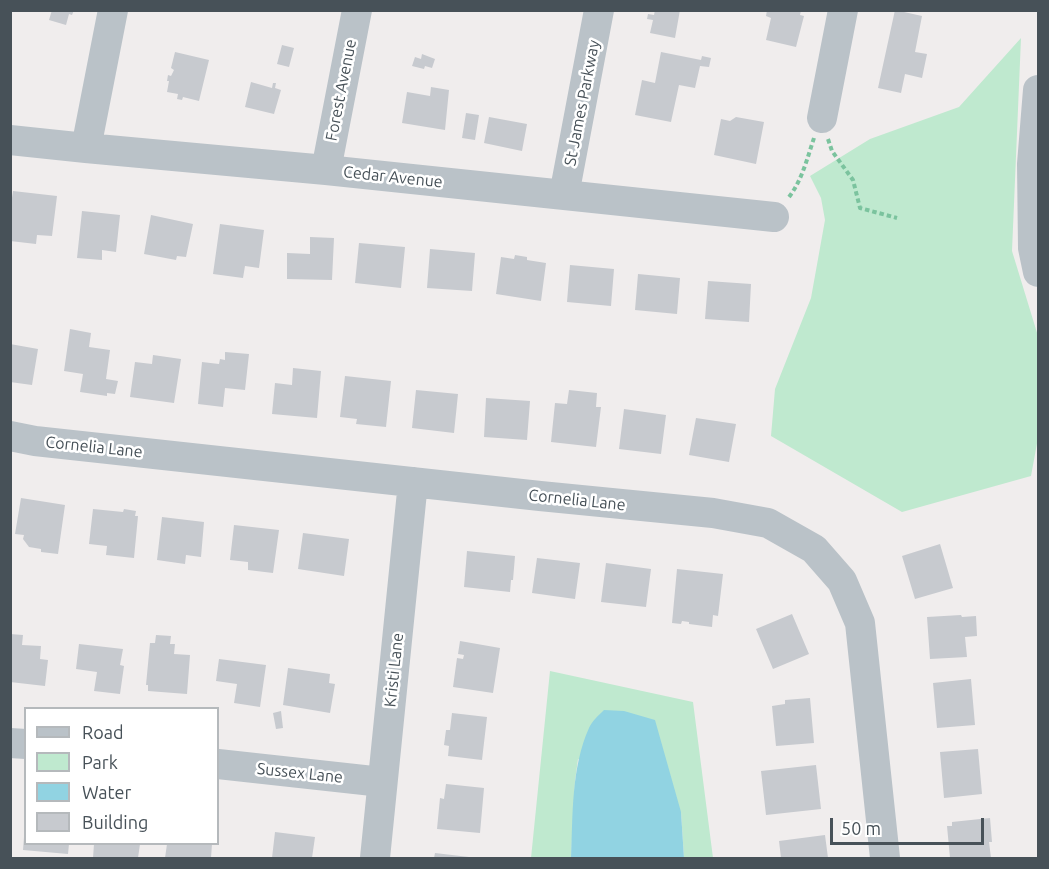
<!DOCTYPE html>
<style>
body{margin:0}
#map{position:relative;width:1049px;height:869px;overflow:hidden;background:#f0eded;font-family:Ubuntu,sans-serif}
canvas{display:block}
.frame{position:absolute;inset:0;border:12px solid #475158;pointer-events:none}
.legend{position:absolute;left:24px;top:707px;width:195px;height:138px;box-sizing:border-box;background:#fff;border:2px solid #b5b9bc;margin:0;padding:8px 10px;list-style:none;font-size:18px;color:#475158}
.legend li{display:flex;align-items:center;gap:12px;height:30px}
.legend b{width:30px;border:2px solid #b5b9bc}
.scale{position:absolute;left:830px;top:818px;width:154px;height:27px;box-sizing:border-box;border:3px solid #475158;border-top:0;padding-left:8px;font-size:18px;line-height:21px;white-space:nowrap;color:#475158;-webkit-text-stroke:4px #fff;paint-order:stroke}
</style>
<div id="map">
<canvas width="1049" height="869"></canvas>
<div class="frame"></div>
<ul class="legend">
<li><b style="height:8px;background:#bac2c8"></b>Road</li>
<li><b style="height:16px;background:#bfe9cf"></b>Park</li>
<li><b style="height:16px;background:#91d3e2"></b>Water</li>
<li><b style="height:16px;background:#c7cacf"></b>Building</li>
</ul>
<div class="scale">50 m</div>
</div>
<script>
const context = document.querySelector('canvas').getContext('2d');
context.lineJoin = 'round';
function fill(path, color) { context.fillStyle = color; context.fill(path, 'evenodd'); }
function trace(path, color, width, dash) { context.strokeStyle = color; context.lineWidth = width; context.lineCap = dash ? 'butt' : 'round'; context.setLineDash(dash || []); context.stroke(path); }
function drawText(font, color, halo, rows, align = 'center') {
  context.font = font + ' Ubuntu,sans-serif'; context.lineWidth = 5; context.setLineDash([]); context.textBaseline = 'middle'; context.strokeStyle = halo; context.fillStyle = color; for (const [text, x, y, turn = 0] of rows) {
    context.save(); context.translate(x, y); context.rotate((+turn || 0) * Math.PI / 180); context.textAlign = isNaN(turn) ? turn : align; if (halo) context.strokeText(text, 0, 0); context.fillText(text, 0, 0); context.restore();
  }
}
const green = new Path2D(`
 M 1021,38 L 1012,251 L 1038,336 L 1038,438 L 1031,476 L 902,512 L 771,436 L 775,389 L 811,298 L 825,220 L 821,198 L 810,176 L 870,139 L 959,107 Z
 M 550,671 L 693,702 L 713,858 L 684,858 L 681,812 L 578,759 L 575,781 L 571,858 L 531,858 Z`);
const water = new Path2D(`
 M 604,710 L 624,711 L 655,720 L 681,812 L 684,858 L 571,858 C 573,815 571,768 589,728 C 592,721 599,715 604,710 Z`);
const building = new Path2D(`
 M 52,10 L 74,10 L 72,15 L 69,14 L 66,25 L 49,20 Z
 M 655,10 L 680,10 L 675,38 L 650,33 L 653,20 L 647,19 L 648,14 L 654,15 Z
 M 767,10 L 801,10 L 800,15 L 804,16 L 796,47 L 766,40 L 771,18 L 766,16 Z
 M 895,10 L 922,16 L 915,52 L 927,54 L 922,78 L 905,74 L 901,93 L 878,88 Z
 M 282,45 L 294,48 L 289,67 L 277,64 Z
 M 175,52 L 209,60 L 199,101 L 183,97 L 182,100 L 177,99 L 178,94 L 167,92 L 169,81 L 167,81 L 168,75 L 171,76 L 174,70 L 171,68 Z
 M 661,52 L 701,60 L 702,56 L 711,58 L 709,67 L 700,66 L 695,88 L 679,85 L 671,122 L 635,115 L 642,80 L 655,83 Z
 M 422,54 L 435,59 L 432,68 L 425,66 L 424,69 L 412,66 L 415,57 L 421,59 Z
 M 251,82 L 272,88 L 273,83 L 276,83 L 275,88 L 281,90 L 274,114 L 245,107 Z
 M 431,87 L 449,90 L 445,130 L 402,123 L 407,92 L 430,96 Z
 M 466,113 L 479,115 L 475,140 L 462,138 Z
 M 489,117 L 527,124 L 522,151 L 484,143 Z
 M 736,117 L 764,122 L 756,164 L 714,155 L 721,119 L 730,121 Z
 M 13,191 L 57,196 L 52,236 L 37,235 L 36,244 L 10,241 L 10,211 Z
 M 82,211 L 120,215 L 116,252 L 102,250 L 102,260 L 77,258 Z
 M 151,215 L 193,224 L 186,257 L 177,256 L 176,260 L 144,254 Z
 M 220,224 L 264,230 L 259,268 L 245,266 L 243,278 L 213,274 Z
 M 310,237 L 334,238 L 332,280 L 287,279 L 287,253 L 310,254 Z
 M 359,243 L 405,247 L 401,288 L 355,283 Z
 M 430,249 L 475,253 L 472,291 L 427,288 Z
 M 515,255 L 527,257 L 527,260 L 546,263 L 541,301 L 496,294 L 501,257 L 514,259 Z
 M 570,265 L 614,269 L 611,306 L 567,302 Z
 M 638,274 L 680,278 L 677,314 L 635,310 Z
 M 708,281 L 751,284 L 749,322 L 705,319 Z
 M 70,329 L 91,333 L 89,347 L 110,350 L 106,379 L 118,381 L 115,394 L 107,393 L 107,396 L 80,392 L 83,374 L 64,371 Z
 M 10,344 L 38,349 L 32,385 L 10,382 Z
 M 225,352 L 249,354 L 245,390 L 225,388 L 223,407 L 198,404 L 202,362 L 219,364 L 220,359 L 225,360 Z
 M 153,355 L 181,359 L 174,403 L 130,397 L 135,362 L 152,364 Z
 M 293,368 L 321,371 L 317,418 L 272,414 L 275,383 L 292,385 Z
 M 345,376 L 391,381 L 386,427 L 356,424 L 357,419 L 340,417 Z
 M 416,390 L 458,394 L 454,433 L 412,428 Z
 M 569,390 L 597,393 L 596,407 L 601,407 L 596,447 L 551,442 L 555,403 L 567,404 Z
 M 486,398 L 530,401 L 527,440 L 484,437 Z
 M 624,409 L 666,415 L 661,454 L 619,449 Z
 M 696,418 L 736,424 L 729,462 L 689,455 Z
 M 21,498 L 65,505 L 58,554 L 41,552 L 41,549 L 29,547 L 23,539 L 24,535 L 15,534 Z
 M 93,509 L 123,512 L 124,509 L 136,511 L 135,516 L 138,516 L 134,558 L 106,555 L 107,546 L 89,544 Z
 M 162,517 L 204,522 L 201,557 L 186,555 L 185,564 L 157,560 Z
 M 234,525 L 279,530 L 273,573 L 248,570 L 248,562 L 230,560 Z
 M 303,533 L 349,539 L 344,576 L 298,569 Z
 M 940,544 L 953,588 L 915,599 L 902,556 Z
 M 467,551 L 515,556 L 513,580 L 511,580 L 510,592 L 464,587 Z
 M 537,558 L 580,563 L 575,599 L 532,593 Z
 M 606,563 L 651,569 L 646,607 L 601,602 Z
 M 677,569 L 723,574 L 718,616 L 713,615 L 712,627 L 689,624 L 689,622 L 682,621 L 681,624 L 672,623 Z
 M 792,614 L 809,654 L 773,669 L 756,629 Z
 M 961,615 L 962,617 L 976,616 L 977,636 L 965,637 L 967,657 L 930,659 L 927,617 Z
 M 10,634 L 23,635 L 22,645 L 41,646 L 40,659 L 48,660 L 45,686 L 10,682 Z
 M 156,635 L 171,636 L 170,644 L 175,644 L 174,654 L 190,655 L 187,694 L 148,691 L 148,685 L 146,685 L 150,643 L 155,643 Z
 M 460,641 L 500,648 L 493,693 L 453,687 L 457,658 L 463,659 L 464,655 L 458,654 Z
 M 79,644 L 123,649 L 120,665 L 124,666 L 120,694 L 94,691 L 97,672 L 76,669 Z
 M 219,659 L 266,665 L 260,707 L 234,703 L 237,684 L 216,681 Z
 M 288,668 L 330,674 L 329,683 L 335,684 L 330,713 L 283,705 Z
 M 971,679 L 975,725 L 937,728 L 933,683 Z
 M 810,698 L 814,743 L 776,746 L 772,706 L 785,704 L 785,700 Z
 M 281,711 L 283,728 L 276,729 L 273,713 Z
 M 452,713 L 487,717 L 482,760 L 448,756 L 449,746 L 444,745 L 446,730 L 450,730 Z
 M 978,749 L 982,794 L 944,798 L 940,752 Z
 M 816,765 L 821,809 L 766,815 L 761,771 Z
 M 446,784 L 484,788 L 480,833 L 437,829 L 440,798 L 444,799 Z
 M 990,818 L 992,842 L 989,842 L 991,858 L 950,858 L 947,826 L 952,826 L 952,822 Z
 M 275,832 L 315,837 L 312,858 L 272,858 Z
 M 825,835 L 828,858 L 781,858 L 779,841 Z
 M 24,837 L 26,838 L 26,844 L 69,844 L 68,854 L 23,850 Z
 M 94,844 L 140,844 L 138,858 L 93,858 Z
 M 167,844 L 212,844 L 211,858 L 165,858 Z
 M 435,853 L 469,857 L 469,858 L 434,858 Z`);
const path = new Path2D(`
 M 828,139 L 832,151 L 853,180 L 860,208 L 897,218
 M 789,197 C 802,180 807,159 814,138`);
const minor = new Path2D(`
 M 1038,90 L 1032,164 L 1033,248 L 1038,272
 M 822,118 L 843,10
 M 10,140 L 86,148 L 326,170 L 774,217
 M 86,148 L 113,10
 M 326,170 L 357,10
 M 564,195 L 599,10
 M 10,436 L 35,441 L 540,496 L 713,513 L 768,523 L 814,549 L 842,581 L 860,623 L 885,858
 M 10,743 L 26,744
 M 218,764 L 382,782
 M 375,858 L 413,482`);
const streetNames = [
 ["Forest Avenue",341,90,-79],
 ["St James Parkway",582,103,-79],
 ["Cedar Avenue",393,177,6],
 ["Cornelia Lane",94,447,6],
 ["Cornelia Lane",577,500,6],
 ["Kristi Lane",394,670,-84],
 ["Sussex Lane",300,773,6]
];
fill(green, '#bfe9cf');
fill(water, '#91d3e2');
fill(building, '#c7cacf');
trace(path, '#7bc39e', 4, [4.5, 3]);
trace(minor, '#bac2c8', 30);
drawText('16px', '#475158', '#fff', streetNames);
</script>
